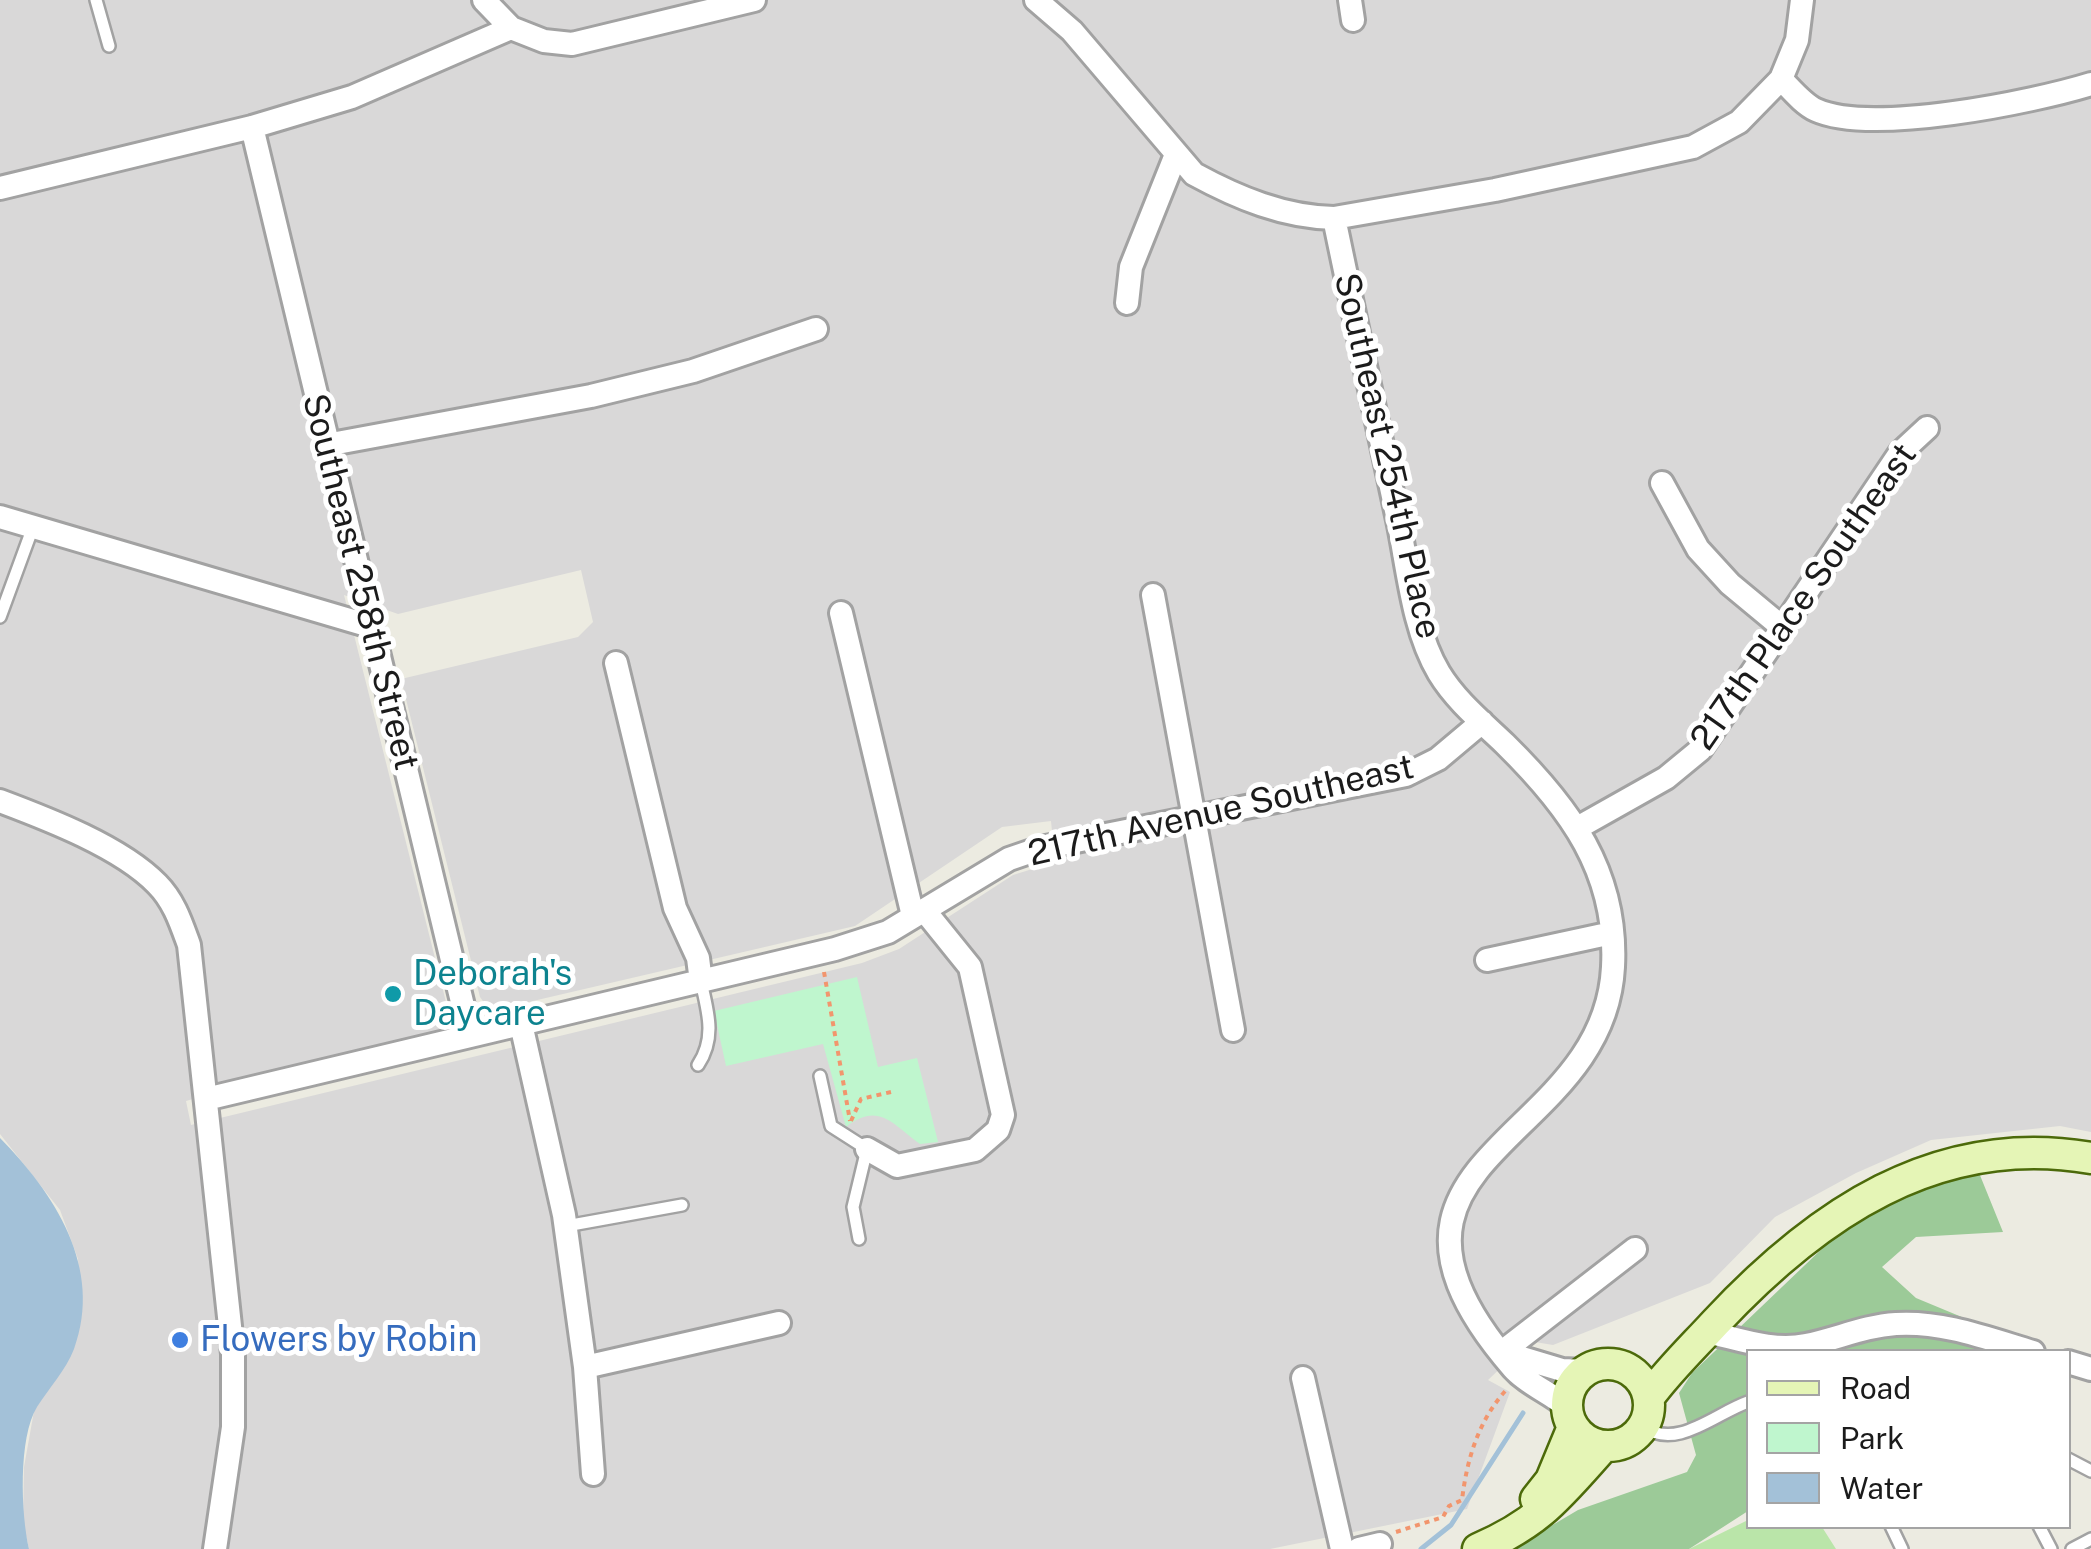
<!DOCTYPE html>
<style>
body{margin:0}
#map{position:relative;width:2091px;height:1549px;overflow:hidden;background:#ecebe1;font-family:"Public Sans",sans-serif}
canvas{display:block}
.legend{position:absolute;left:1746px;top:1349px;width:325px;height:180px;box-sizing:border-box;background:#fff;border:2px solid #a4a4a4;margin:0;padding:12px 18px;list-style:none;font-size:30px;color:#1b1b1b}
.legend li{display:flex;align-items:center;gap:20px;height:50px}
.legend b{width:50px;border:2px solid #a4a4a4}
</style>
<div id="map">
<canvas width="2091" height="1549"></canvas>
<ul class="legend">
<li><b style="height:12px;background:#e5f5b6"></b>Road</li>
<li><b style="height:28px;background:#bff6ce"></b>Park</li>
<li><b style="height:28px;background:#a3c1d8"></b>Water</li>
</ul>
</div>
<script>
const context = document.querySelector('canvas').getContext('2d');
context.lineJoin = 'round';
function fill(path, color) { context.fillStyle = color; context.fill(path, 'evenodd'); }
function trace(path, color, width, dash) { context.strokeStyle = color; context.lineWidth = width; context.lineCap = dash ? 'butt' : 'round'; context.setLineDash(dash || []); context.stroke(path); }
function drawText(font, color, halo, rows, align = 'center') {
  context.font = font + ' "Public Sans",sans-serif'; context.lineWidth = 10; context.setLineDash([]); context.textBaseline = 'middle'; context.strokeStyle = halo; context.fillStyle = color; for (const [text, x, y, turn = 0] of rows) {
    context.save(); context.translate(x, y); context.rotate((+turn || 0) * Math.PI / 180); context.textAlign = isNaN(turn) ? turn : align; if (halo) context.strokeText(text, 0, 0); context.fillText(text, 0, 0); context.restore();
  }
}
const residential = new Path2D(`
 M 0,0 L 2091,0 L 2091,1132 L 2060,1126 L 1931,1140 L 1856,1173 L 1775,1217 L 1710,1283 L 1553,1345 L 1529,1341 L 1488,1380 L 1510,1392 L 1467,1509 L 1270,1549 L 29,1549 L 23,1522 L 24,1467 L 34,1411 L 74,1347 L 80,1303 L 78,1259 L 60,1210 L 0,1134 ZM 581,570 L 593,622 L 578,637 L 401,679 L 480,997 L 490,1011 L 855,926 L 1002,827 L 1051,821 L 1055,862 L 1013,875 L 899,949 L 862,963 L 191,1125 L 186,1101 L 452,1026 L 344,595 L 398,614 Z`);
const grass = new Path2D(`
 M 1748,1520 L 1748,1526 L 1822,1527 L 1836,1549 L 1689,1549 Z`);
const forest = new Path2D(`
 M 1973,1158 L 2003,1232 L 1916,1237 L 1882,1267 L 1916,1298 L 2034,1347 L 2034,1351 L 1748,1352 L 1748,1511 L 1689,1549 L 1512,1549 L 1578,1510 L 1687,1472 L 1696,1455 L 1679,1393 L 1692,1373 L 1850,1222 Z`);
const park = new Path2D(`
 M 857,977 L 878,1067 L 917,1058 L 938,1142 L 920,1144 C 893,1125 879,1101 846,1127 L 823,1044 L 726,1066 L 714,1011 Z`);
const water = new Path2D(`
 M 0,1138 C 54,1193 104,1268 74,1349 C 66,1370 49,1388 37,1407 C 18,1438 21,1514 29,1549 L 0,1549 Z`);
const stream = new Path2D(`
 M 1421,1549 L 1451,1525 L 1523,1413`);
const path = new Path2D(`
 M 824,972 L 850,1121
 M 851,1121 L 861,1099 L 891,1092
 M 1396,1532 L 1443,1517 L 1449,1506 L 1462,1500 C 1467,1458 1479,1419 1508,1388`);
const lane = new Path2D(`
 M 96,0 L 109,46
 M 0,617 L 33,527
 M 698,1065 C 716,1038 708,1012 701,982
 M 820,1076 L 831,1126 L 867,1149 L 853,1207 L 859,1239
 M 566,1226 L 682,1205
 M 1643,1427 C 1678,1450 1714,1414 1748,1402
 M 2068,1459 L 2091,1471
 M 1891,1526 L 1902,1549
 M 2039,1526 L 2051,1549
 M 2072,1549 L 2091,1539`);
const street = new Path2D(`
 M 484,0 L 511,28
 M 1036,0 L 1072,31 L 1194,174 C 1238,198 1284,217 1334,218 L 1495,190 L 1693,147 L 1739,122 L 1781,79 C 1791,89 1803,104 1816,110 C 1871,135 2033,102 2091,84
 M 1350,0 L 1353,20
 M 1781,79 L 1797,40 L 1802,0
 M 252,127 L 470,1035
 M 0,188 L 252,127 L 352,97 L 511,28 L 544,41 L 572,44 L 754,0
 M 1334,218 C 1355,319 1376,419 1398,520 C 1408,568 1413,630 1439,673 C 1456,701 1482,722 1505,744 C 1569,807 1618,872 1613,967 C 1604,1147 1329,1155 1513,1368 C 1527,1384 1551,1393 1567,1407
 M 1127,303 L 1131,267 L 1175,157
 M 326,445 L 591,396 L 693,371 L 816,329
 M 1662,483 L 1698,549 L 1730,584 L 1783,628
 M 0,517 L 370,626
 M 1153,595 L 1233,1030
 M 841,613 L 913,916
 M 616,663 L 675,908 L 698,958 L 701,982
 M 0,801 C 48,819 121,847 157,884 C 174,901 181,923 189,945 L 233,1354 L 233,1427 L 215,1549
 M 1579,827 L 1666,778 L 1700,750 L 1900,453 L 1927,428
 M 1487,960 L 1612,933
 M 521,1024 L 564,1215 L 585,1367 L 593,1474
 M 206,1099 L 835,949 L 888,932 L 1009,859 L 1041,848 L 1406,775 L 1438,759 L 1482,722
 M 867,1149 L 897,1166 L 975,1150 L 998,1130 L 1003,1115 L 970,967 L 924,910
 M 1707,1332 C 1739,1339 1773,1352 1806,1345 C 1837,1339 1864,1326 1896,1324 C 1943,1321 1989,1339 2033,1352
 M 1502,1352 L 1635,1249
 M 1502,1352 L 1562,1370 L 1586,1371
 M 2068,1362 L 2091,1369
 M 585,1367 L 779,1323
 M 1303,1378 L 1342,1549
 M 1359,1549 L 1380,1544`);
const secondary = new Path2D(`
 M1567 1405a41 41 0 1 1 82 0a41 41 0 1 1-82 0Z
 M 1649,1397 C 1669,1370 1692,1348 1715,1323 C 1815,1216 1936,1131 2091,1158
 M 1536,1499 L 1551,1480 L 1573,1427
 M 1478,1549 C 1541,1522 1560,1495 1604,1446`);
const markers = [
 [393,994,10,"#0f9aa8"],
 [180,1340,10,"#3f7fe0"]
];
const streetNames = [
 ["Southeast 254th Place",1387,456,77],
 ["Southeast 258th Street",360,582,76],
 ["217th Place Southeast",1804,597,-55],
 ["217th Avenue Southeast",1221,811,-13]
];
const cultureNames = [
 ["Deborah's",413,974],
 ["Daycare",413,1014]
];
const shopNames = [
 ["Flowers by Robin",200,1340]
];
fill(residential, '#d9d8d8');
fill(grass, '#bae5a9');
fill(forest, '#9cca98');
fill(park, '#bff6ce');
fill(water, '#a3c1d8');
trace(stream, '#a3c1d8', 5);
trace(lane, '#a2a2a2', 16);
trace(street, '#a2a2a2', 28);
trace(secondary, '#4c6a0a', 35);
trace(path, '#f2956d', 4, [5, 5]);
trace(lane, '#fff', 11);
trace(street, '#fff', 22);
trace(secondary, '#e5f5b6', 30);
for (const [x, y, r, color] of markers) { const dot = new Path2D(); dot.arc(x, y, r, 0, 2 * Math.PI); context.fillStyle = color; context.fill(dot); trace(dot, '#fff', 4); }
drawText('35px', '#1b1b1b', '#fff', streetNames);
drawText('35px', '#0d838f', '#fff', cultureNames, 'left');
drawText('35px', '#366cbe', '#fff', shopNames, 'left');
</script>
